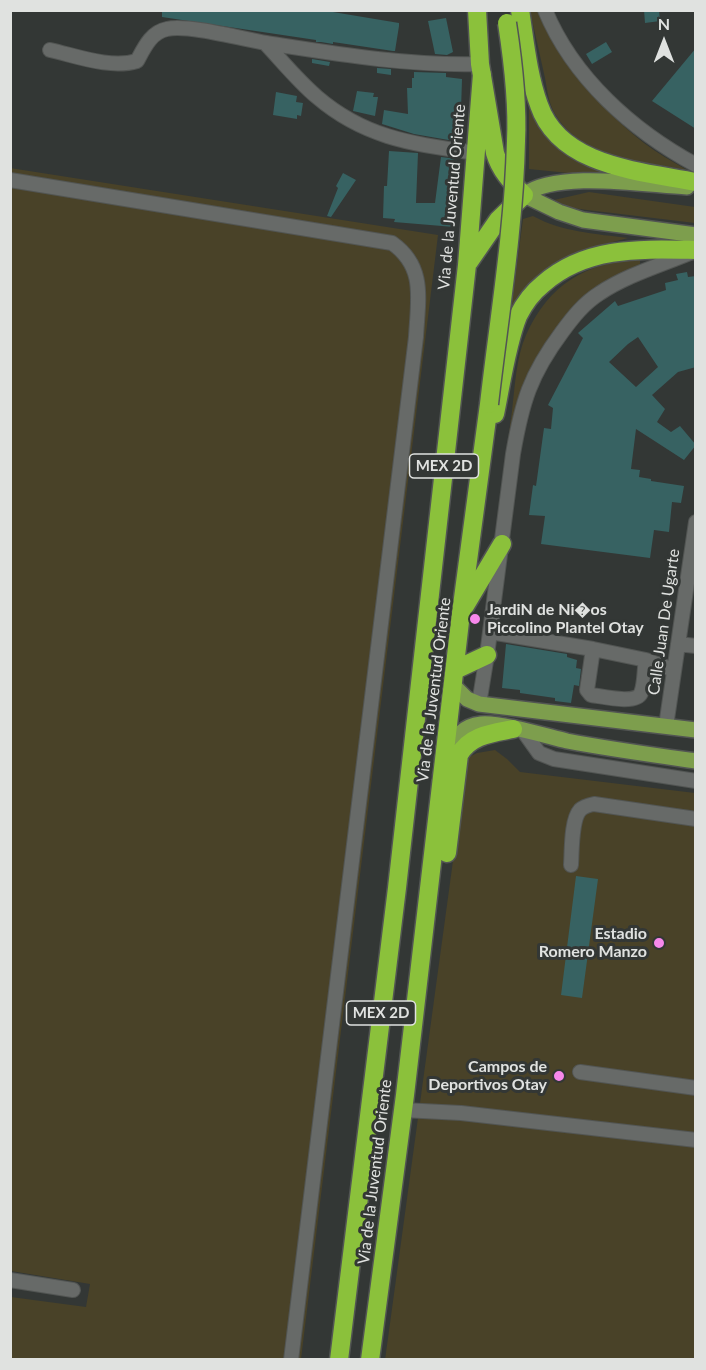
<!DOCTYPE html>
<meta charset="utf-8">
<style>
body{margin:0}
#map{position:relative;width:706px;height:1370px;overflow:hidden;background:#333735;font-family:Lato,sans-serif}
canvas{display:block}
.frame{position:absolute;inset:0;border:12px solid #e0e2e0;pointer-events:none}
.north{position:absolute;left:634px;top:12px;width:60px;height:60px;-webkit-text-stroke:4px #333735;paint-order:stroke;rotate:0deg;font-size:16px;font-weight:700;line-height:24px;text-align:center;color:#e0e2e0}
.north::after{content:'';display:block;margin:auto;width:21px;height:27px;background:#e0e2e0;clip-path:polygon(50% 0,100% 100%,50% 72%,0 100%)}
</style>
<div id="map">
<canvas width="706" height="1370"></canvas>
<div class="frame"></div>
<div class="north">N</div>
</div>
<script>
const context = document.querySelector('canvas').getContext('2d');
context.lineJoin = 'round';
function fill(path, color) { context.fillStyle = color; context.fill(path, 'evenodd'); }
function trace(path, color, width, dash) { context.strokeStyle = color; context.lineWidth = width; context.lineCap = dash ? 'butt' : 'round'; context.setLineDash(dash || []); context.stroke(path); }
function drawText(font, color, halo, rows, align = 'center') {
  context.font = font + ' Lato,sans-serif'; context.lineWidth = 6; context.setLineDash([]); context.textBaseline = 'middle'; context.strokeStyle = halo; context.fillStyle = color; for (const [text, x, y, turn = 0] of rows) {
    context.save(); context.translate(x, y); context.rotate((+turn || 0) * Math.PI / 180); context.textAlign = isNaN(turn) ? turn : align; if (halo) context.strokeText(text, 0, 0); context.fillText(text, 0, 0); context.restore();
  }
}
const green = new Path2D(`
 M 530,11 L 537,11 C 561,61 599,108 644,143 C 657,153 672,161 687,170 C 641,161 582,159 555,114 C 549,104 547,90 545,78 C 540,56 535,33 530,11 Z
 M 529,86 C 538,105 545,128 557,145 C 572,167 623,175 647,181 L 529,169 Z
 M 10,168 L 438,235 L 301,1359 L 11,1359 L 11,1297 L 86,1307 L 90,1284 L 11,1271 Z
 M 589,192 L 695,207 L 695,223 L 587,210 L 566,207 L 554,200 Z
 M 533,216 C 562,232 597,234 628,238 L 598,246 L 571,257 L 508,333 L 523,219 Z
 M 640,259 L 640,268 L 618,276 L 591,291 L 563,318 L 539,355 L 499,515 C 503,481 507,446 512,411 C 515,386 516,358 526,335 C 548,285 586,262 640,259 Z
 M 495,750 L 507,759 L 520,772 L 695,793 L 695,1359 L 385,1360 L 467,758 L 477,753 Z`);
const building = new Path2D(`
 M 162,10 L 321,10 L 399,23 L 399,26 L 395,51 L 393,51 L 333,42 L 333,44 L 321,42 L 316,42 L 316,40 L 162,17 Z
 M 644,10 L 659,10 L 660,21 L 645,23 Z
 M 446,18 L 453,52 L 447,55 L 435,54 L 428,21 Z
 M 606,42 L 612,52 L 592,64 L 586,54 Z
 M 696,48 L 696,129 L 652,101 Z
 M 312,59 L 330,62 L 329,66 L 312,63 Z
 M 377,68 L 391,69 L 391,75 L 377,73 Z
 M 414,72 L 446,73 L 446,77 L 462,79 L 460,142 L 414,134 L 382,124 L 384,110 L 408,114 L 407,88 L 412,88 L 412,78 L 414,78 Z
 M 357,91 L 374,93 L 373,97 L 378,97 L 375,116 L 353,111 Z
 M 276,92 L 297,96 L 296,102 L 303,103 L 301,116 L 297,115 L 297,119 L 273,115 Z
 M 389,151 L 418,153 L 416,203 L 435,203 L 441,157 L 457,159 L 451,214 L 456,215 L 454,227 L 394,222 L 395,219 L 383,218 L 384,186 L 387,186 Z
 M 343,173 L 356,180 L 331,217 L 327,216 L 338,188 L 336,186 Z
 M 687,272 L 688,277 L 696,276 L 696,367 L 678,372 L 652,395 L 665,409 L 657,422 L 671,432 L 680,426 L 696,445 L 684,460 L 636,429 L 631,469 L 640,470 L 639,477 L 651,479 L 651,481 L 684,486 L 681,503 L 672,502 L 669,532 L 654,530 L 650,558 L 541,544 L 545,516 L 529,515 L 533,485 L 536,486 L 544,428 L 551,429 L 553,408 L 548,405 L 583,338 L 578,333 L 615,301 L 618,306 L 666,290 L 665,283 L 678,280 L 676,274 ZM 638,337 L 658,367 L 636,387 L 609,362 L 628,344 Z
 M 506,644 L 567,654 L 567,657 L 577,660 L 576,668 L 581,669 L 579,686 L 574,685 L 571,703 L 555,701 L 555,698 L 520,693 L 520,690 L 502,688 Z
 M 576,876 L 598,879 L 582,998 L 561,995 Z`);
const minor = new Path2D(`
 M 545,10 C 573,78 633,131 696,165
 M 265,43 C 282,61 298,81 317,97 C 366,139 415,144 476,153
 M 50,50 C 77,56 110,69 137,61 C 144,48 151,32 167,29 C 187,24 243,39 266,43 C 337,54 408,66 480,64
 M 10,180 L 392,243 C 426,267 418,299 416,337 L 291,1360
 M 490,632 L 593,649 L 646,660 L 674,670
 M 678,644 L 696,646
 M 593,649 L 587,690 L 591,695 C 601,696 636,705 641,693 C 645,684 644,670 646,660
 M 479,704 L 487,655 L 513,454 C 522,402 530,375 562,332 C 573,317 584,303 600,293 C 627,275 661,265 692,252
 M 666,726 L 696,522
 M 524,732 L 539,753 L 554,759 L 696,781
 M 571,865 C 572,851 571,820 580,810 C 584,806 589,805 594,804 L 696,819
 M 580,1072 L 696,1088
 M 403,1110 L 461,1113 L 696,1140
 M 10,1280 L 73,1290`);
const major = new Path2D(`
 M 687,187 C 645,185 557,170 524,195 L 559,212 L 583,220 L 696,235
 M 454,686 L 467,699 L 479,704 L 696,730
 M 446,752 C 455,738 462,726 481,724 C 500,722 546,736 567,741 C 609,749 653,755 696,761`);
const highway = new Path2D(`
 M 520,10 C 525,42 528,75 539,105 C 560,167 641,171 696,182
 M 469,262 L 498,220 L 524,195 C 511,182 500,170 495,153 L 480,64 L 477,10
 M 495,414 C 501,385 507,343 518,316 C 524,304 533,292 543,284 C 586,246 642,249 696,250
 M 465,606 L 502,544
 M 455,670 L 487,655
 M 447,853 L 459,755 C 470,735 493,733 513,729
 M 339,1360 L 397,888 L 467,265 L 482,74
 M 370,1360 L 405,1095 L 461,613 L 489,404`);
const highwayBridge = new Path2D(`
 M 489,404 C 499,317 514,229 516,141 C 518,102 513,62 507,23`);
const markers = [
 [475,619,6,"#f788eb"],
 [659,943,6,"#f788eb"],
 [559,1076,6,"#f788eb"]
];
const shields = [
 [444,466,69],
 [381,1013,69]
];
const shieldNames = [
 ["MEX 2D",444,466],
 ["MEX 2D",381,1013]
];
const streetNames = [
 ["Via de la Juventud Oriente",452,197,-85],
 ["Calle Juan De Ugarte",664,622,-82],
 ["Via de la Juventud Oriente",434,690,-83],
 ["Via de la Juventud Oriente",375,1172,-83]
];
const poiNames = [
 ["JardiN de Ni�os",487,610,"left"],
 ["Piccolino Plantel Otay",487,628,"left"],
 ["Estadio",647,934],
 ["Romero Manzo",647,952],
 ["Campos de",547,1067],
 ["Deportivos Otay",547,1085]
];
fill(green, '#494228');
fill(building, '#376262');
trace(minor, '#525553', 16);
trace(major, '#525553', 18);
trace(highway, '#525553', 21);
trace(minor, '#676a68', 14);
trace(major, '#7d9e4d', 15);
trace(highway, '#8bc13b', 18);
trace(highwayBridge, '#525553', 21, []);
trace(highwayBridge, '#8bc13b', 18);
for (const [x, y, r, color] of markers) { const dot = new Path2D(); dot.arc(x, y, r, 0, 2 * Math.PI); context.fillStyle = color; context.fill(dot); trace(dot, '#333735', 2); }
for (const [x, y, w] of shields) { const box = new Path2D(); box.roundRect(x - w / 2, y - 12, w, 24, 4.5); context.fillStyle = '#333735'; context.fill(box); trace(box, '#e0e2e0', 1.5); }
drawText('bold 15px', '#e0e2e0', null, shieldNames);
drawText('16px', '#e0e2e0', '#333735', streetNames);
drawText('bold 16px', '#e0e2e0', '#333735', poiNames, 'right');
</script>
